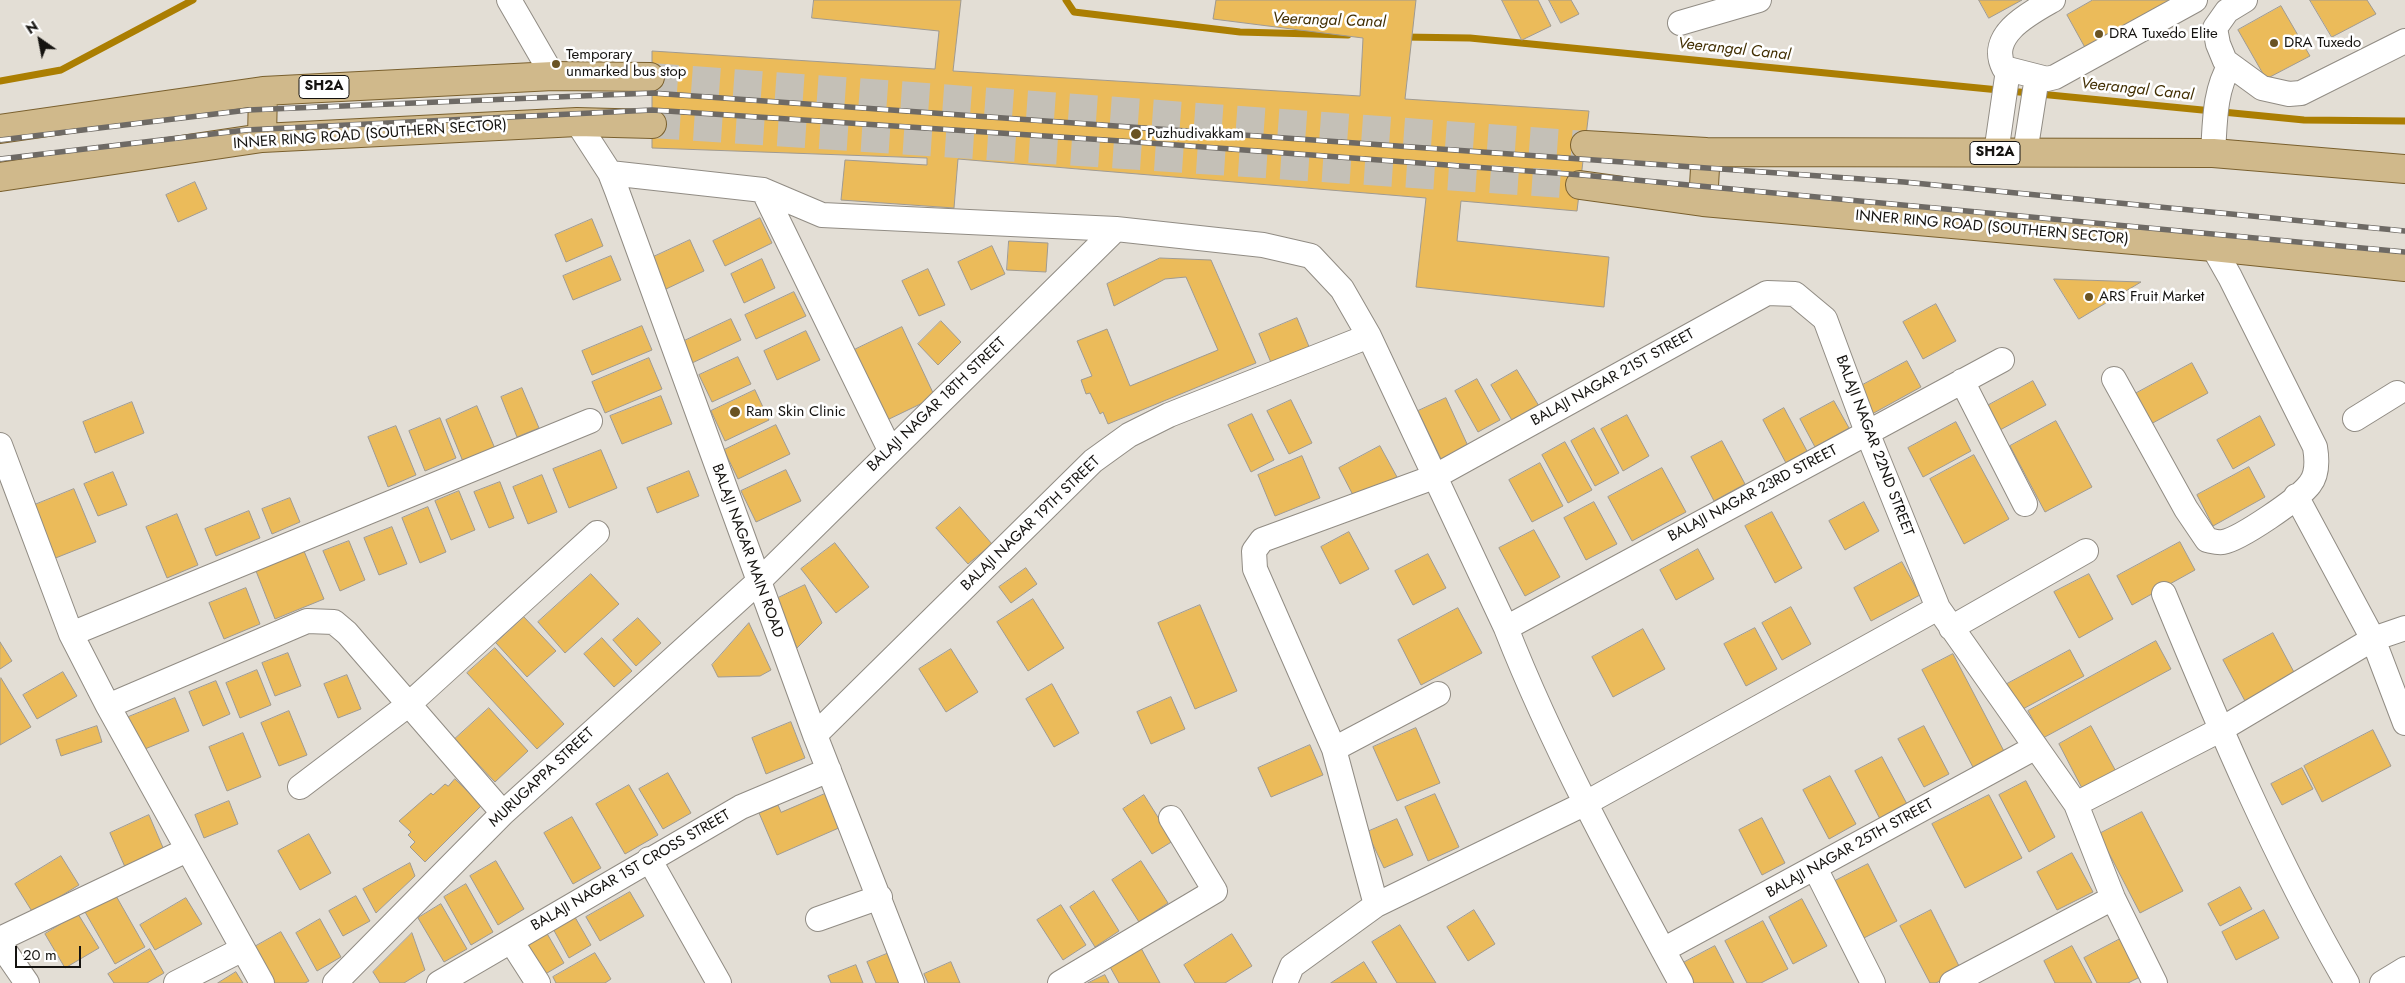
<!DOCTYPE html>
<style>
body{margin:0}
#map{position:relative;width:2405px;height:983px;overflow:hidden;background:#e3ded5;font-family:Jost,sans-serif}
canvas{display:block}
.north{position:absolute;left:15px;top:15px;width:50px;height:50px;-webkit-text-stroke:4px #fff;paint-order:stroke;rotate:327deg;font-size:14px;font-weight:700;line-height:20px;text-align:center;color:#151310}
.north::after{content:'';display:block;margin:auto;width:18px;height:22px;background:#151310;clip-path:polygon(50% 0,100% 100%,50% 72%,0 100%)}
.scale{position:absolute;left:15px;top:946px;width:66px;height:22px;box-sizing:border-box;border:2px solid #151310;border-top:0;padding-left:6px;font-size:15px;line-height:18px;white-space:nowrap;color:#151310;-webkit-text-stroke:4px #fff;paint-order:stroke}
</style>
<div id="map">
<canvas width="2405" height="983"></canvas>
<div class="north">N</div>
<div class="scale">20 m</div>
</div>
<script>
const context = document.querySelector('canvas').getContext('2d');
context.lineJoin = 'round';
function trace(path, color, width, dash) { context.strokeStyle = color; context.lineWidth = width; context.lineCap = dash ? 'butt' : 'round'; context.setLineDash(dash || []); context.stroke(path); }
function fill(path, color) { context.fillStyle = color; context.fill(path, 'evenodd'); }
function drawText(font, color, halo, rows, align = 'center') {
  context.font = font + ' Jost,sans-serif'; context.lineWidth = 5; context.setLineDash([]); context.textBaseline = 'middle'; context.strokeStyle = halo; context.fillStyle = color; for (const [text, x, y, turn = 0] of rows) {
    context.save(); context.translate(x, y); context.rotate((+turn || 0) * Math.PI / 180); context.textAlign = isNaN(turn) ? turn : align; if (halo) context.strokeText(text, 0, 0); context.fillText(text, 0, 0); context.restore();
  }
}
const stream = new Path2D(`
 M 1066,0 L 1074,12 L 1240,32 L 1348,35
 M 1403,37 L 1470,38 L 2304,120 L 2405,121
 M 0,81 L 61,70 L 193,0`);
const building = new Path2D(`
 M 814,0 L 961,0 L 953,71 L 1360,96 L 1363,38 L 1213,19 L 1216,0 L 1416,0 L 1405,99 L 1589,111 L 1577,211 L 1461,201 L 1457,241 L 1609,257 L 1604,307 L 1416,287 L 1426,198 L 958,159 L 954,208 L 841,200 L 845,160 L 927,165 L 927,158 L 652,148 L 652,51 L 935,69 L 939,31 L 812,18 Z
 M 1502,0 L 1538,0 L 1551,26 L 1522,40 Z
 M 1549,0 L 1571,0 L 1579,14 L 1561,23 Z
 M 1979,0 L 2022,0 L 1989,18 Z
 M 2093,0 L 2178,0 L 2088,53 L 2067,15 Z
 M 2310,0 L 2367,0 L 2376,14 L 2332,37 Z
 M 2281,6 L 2310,56 L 2266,79 L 2238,30 Z
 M 195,182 L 207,209 L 178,222 L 166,195 Z
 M 760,218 L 772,243 L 725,266 L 713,241 Z
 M 592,219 L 603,246 L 566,262 L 555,235 Z
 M 690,240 L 704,271 L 664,290 L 649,259 Z
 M 1009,241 L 1048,243 L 1046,272 L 1007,270 Z
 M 992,246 L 1005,274 L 971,290 L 958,262 Z
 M 611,256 L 621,280 L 573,300 L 563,276 Z
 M 1160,258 L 1211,260 L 1256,363 L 1108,424 L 1103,412 L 1100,414 L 1090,393 L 1086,394 L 1081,380 L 1092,376 L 1077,341 L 1107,329 L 1130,386 L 1218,350 L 1186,277 L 1165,279 L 1114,306 L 1107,284 Z
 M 762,259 L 775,288 L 744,303 L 731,274 Z
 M 928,269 L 945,305 L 919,316 L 902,281 Z
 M 2054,279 L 2141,282 L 2079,319 Z
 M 794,292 L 806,316 L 756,339 L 745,315 Z
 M 1936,304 L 1956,341 L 1923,359 L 1903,322 Z
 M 1297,318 L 1310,349 L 1272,365 L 1259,334 Z
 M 731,319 L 741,340 L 692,363 L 682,342 Z
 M 941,321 L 961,342 L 938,365 L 918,344 Z
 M 642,326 L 652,350 L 592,375 L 582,351 Z
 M 902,327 L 935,397 L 885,421 L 852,351 Z
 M 806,331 L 820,360 L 777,380 L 764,351 Z
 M 738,357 L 751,384 L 712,402 L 699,375 Z
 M 649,358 L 662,389 L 605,413 L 592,382 Z
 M 1907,361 L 1921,387 L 1872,414 L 1857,388 Z
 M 2192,363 L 2208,393 L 2149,425 L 2133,395 Z
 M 1517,370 L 1539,406 L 1513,422 L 1491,385 Z
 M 1477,379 L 1500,420 L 1478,432 L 1455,391 Z
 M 2033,381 L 2046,405 L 2000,430 L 1987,406 Z
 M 522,388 L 539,428 L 517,437 L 501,397 Z
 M 755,390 L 769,420 L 725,441 L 711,411 Z
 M 661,396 L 672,424 L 622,444 L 610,416 Z
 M 1446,398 L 1468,446 L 1441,459 L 1418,411 Z
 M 1291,400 L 1312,443 L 1289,454 L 1267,411 Z
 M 1834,401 L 1849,428 L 1815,447 L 1800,419 Z
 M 132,402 L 144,433 L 95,453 L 83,422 Z
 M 477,406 L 496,451 L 464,464 L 446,420 Z
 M 1784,408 L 1807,451 L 1786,463 L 1763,420 Z
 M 1252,414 L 1274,460 L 1251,472 L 1228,425 Z
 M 1627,415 L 1649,456 L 1623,471 L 1601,429 Z
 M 2260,416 L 2275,445 L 2233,469 L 2217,440 Z
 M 440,418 L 456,458 L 425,471 L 409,431 Z
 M 2056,421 L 2092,487 L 2045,512 L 2010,446 Z
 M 1956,422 L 1971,451 L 1923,477 L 1908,448 Z
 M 776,425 L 790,454 L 738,479 L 724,450 Z
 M 396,426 L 416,475 L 388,487 L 368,437 Z
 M 1594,428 L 1619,473 L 1595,486 L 1571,441 Z
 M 1722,441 L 1745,484 L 1714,501 L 1691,457 Z
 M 1565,442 L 1592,490 L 1568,503 L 1542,455 Z
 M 1380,446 L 1397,477 L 1355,499 L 1339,468 Z
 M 601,450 L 617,488 L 569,508 L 553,469 Z
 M 1974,455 L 2009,519 L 1964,544 L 1930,479 Z
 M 1302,456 L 1320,498 L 1275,516 L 1258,475 Z
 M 1540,463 L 1563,506 L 1532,522 L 1509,480 Z
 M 2249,467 L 2265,497 L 2213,526 L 2197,495 Z
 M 1662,468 L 1686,512 L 1632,541 L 1608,497 Z
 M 786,470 L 801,501 L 756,522 L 741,491 Z
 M 689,471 L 699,496 L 657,513 L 647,488 Z
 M 113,472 L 127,505 L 98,516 L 84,484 Z
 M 542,475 L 557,512 L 528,524 L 513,487 Z
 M 500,482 L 514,518 L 489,528 L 474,492 Z
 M 74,489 L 96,542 L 53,559 L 32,506 Z
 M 459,491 L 475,530 L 451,540 L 435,501 Z
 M 290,498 L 300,522 L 272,534 L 262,509 Z
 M 1594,502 L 1617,544 L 1586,560 L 1564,518 Z
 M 1864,502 L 1879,531 L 1845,550 L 1829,521 Z
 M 428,507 L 446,552 L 420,563 L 402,518 Z
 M 960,507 L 992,544 L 968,564 L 936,528 Z
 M 249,511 L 260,538 L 216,556 L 205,529 Z
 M 1772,512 L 1802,568 L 1775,583 L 1745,526 Z
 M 177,514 L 198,565 L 167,578 L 146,527 Z
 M 392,527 L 407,564 L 379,575 L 364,538 Z
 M 1534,530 L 1560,577 L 1525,596 L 1499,548 Z
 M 1349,532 L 1369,569 L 1340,584 L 1321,547 Z
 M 349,541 L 365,580 L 340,591 L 323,551 Z
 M 2180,542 L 2195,570 L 2132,605 L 2117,576 Z
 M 835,543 L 869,587 L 836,613 L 801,569 Z
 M 1698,549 L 1714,579 L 1676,600 L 1660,570 Z
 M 304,551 L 324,599 L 275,619 L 256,571 Z
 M 1428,554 L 1446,588 L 1413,605 L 1395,571 Z
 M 1902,562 L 1920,595 L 1871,621 L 1854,588 Z
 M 1026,568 L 1037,584 L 1011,603 L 999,587 Z
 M 591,574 L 619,604 L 565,653 L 538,622 Z
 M 2089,574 L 2113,619 L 2079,638 L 2054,592 Z
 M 805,585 L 822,623 L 797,648 L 776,599 Z
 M 246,588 L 260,624 L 224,639 L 209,603 Z
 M 1033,599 L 1064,648 L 1028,671 L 997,622 Z
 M 1200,605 L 1237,691 L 1195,709 L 1158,623 Z
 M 1791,607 L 1811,644 L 1782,660 L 1762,623 Z
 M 1458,608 L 1482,653 L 1421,685 L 1398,640 Z
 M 524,617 L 556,651 L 527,677 L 496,643 Z
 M 638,618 L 661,643 L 636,666 L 613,640 Z
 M 749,623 L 771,670 L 760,676 L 718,677 L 712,665 Z
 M 1755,628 L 1777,669 L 1746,686 L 1724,644 Z
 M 1643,629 L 1665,669 L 1613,697 L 1592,657 Z
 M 2273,633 L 2295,674 L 2245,701 L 2223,660 Z
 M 602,638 L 632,671 L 614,687 L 584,654 Z
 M 2156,641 L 2171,669 L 2043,738 L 2028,711 Z
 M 0,642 L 12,661 L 0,669 Z
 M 495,648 L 564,724 L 537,749 L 467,673 Z
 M 951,649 L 978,692 L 946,712 L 919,669 Z
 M 2070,650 L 2084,676 L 2021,710 L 2007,684 Z
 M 288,653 L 301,686 L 275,696 L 262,663 Z
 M 1953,654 L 2006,755 L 1975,771 L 1922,670 Z
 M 257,670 L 271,705 L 240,718 L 226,683 Z
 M 63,672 L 77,696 L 37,719 L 23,695 Z
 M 347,675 L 361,709 L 338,718 L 324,684 Z
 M 1,678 L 31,727 L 0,745 L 0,679 Z
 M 216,681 L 230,714 L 203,726 L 189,692 Z
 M 1052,684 L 1079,733 L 1054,747 L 1026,699 Z
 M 1171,697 L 1185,729 L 1151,744 L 1137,712 Z
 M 175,698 L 189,731 L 140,751 L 126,718 Z
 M 489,708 L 528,751 L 495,782 L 474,760 L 465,768 L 446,747 Z
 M 289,711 L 307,755 L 279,766 L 261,723 Z
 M 791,722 L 805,758 L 766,774 L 752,738 Z
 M 97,726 L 102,742 L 61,756 L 56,740 Z
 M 1924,726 L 1949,774 L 1924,787 L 1898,739 Z
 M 2091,726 L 2118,775 L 2085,794 L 2059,744 Z
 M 1416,728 L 1440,783 L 1397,801 L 1373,747 Z
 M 2373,730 L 2391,766 L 2322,802 L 2304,766 Z
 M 243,733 L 261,777 L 227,791 L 209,747 Z
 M 1310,745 L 1323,775 L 1271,797 L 1258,768 Z
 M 1882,757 L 1907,804 L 1880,819 L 1855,771 Z
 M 2302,768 L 2313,789 L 2282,805 L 2271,784 Z
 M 668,773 L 691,813 L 663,829 L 639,789 Z
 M 1830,776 L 1856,824 L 1829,839 L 1803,790 Z
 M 455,779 L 482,805 L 425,862 L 410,847 L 415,842 L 408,835 L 411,832 L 399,821 L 431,793 L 433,795 L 445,784 L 448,786 Z
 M 2026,781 L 2055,837 L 2029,852 L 1999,795 Z
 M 629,785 L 658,835 L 625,854 L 596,804 Z
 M 827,793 L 841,827 L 777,855 L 759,813 L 778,805 L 781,812 Z
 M 1435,794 L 1459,847 L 1428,861 L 1405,807 Z
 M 1144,795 L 1173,841 L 1152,854 L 1123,809 Z
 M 1989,795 L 2022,858 L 1965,888 L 1932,824 Z
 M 229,801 L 238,824 L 204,838 L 195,815 Z
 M 2142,812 L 2183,891 L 2140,913 L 2099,834 Z
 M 149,815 L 164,850 L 125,867 L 110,833 Z
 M 572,817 L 601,868 L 573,884 L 544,833 Z
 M 1762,818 L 1785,863 L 1762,875 L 1739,830 Z
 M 1397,819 L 1413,855 L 1384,868 L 1367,832 Z
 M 309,834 L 331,873 L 300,890 L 278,851 Z
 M 2072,853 L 2093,892 L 2057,910 L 2037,872 Z
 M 61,856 L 79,885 L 33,913 L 15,884 Z
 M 496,861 L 524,909 L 498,925 L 470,876 Z
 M 1141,861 L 1168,903 L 1139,922 L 1112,880 Z
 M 410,863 L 415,876 L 376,913 L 363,889 Z
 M 1868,864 L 1897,921 L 1862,939 L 1833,882 Z
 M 466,884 L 493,932 L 471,945 L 444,897 Z
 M 2240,887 L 2252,909 L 2220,926 L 2208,904 Z
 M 1094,891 L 1119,931 L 1095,947 L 1070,907 Z
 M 630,892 L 644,916 L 600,941 L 586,917 Z
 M 115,894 L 145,947 L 115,964 L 85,912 Z
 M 356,896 L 370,921 L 343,936 L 329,911 Z
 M 186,898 L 202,924 L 155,950 L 140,925 Z
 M 1802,899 L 1827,946 L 1793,964 L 1769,917 Z
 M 441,904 L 467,949 L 444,962 L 418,918 Z
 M 1061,905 L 1086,945 L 1063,960 L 1037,920 Z
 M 1474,910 L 1495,944 L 1468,961 L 1447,927 Z
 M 1931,910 L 1961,970 L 1936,983 L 1930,983 L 1900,926 Z
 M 2264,910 L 2279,938 L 2236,960 L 2222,932 Z
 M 572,912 L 591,945 L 569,958 L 551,925 Z
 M 78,914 L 99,948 L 65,968 L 45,934 Z
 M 320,919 L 341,957 L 317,971 L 296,933 Z
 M 1763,921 L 1788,969 L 1761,983 L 1747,983 L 1725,941 Z
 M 1400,925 L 1436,983 L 1397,983 L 1372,942 Z
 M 545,930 L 564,963 L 542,976 L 523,943 Z
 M 281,932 L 309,981 L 305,983 L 267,983 L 249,950 Z
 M 412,933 L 425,970 L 404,983 L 380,983 L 373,972 Z
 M 1232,934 L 1252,966 L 1225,983 L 1195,983 L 1184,965 Z
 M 2124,937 L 2144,975 L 2128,983 L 2097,983 L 2084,958 Z
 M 1715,946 L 1734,983 L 1693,983 L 1683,963 Z
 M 2072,946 L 2092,983 L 2055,983 L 2044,961 Z
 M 1141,948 L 1160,983 L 1119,983 L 1109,965 Z
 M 150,949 L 164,973 L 147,983 L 114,983 L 108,974 Z
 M 595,953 L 611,979 L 605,983 L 556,983 L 553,977 Z
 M 889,953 L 901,983 L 876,983 L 867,962 Z
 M 951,962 L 960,983 L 928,983 L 924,974 Z
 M 1364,962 L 1377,983 L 1331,983 Z
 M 856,965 L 863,983 L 831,983 L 828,976 Z
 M 236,972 L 243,983 L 218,983 Z
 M 1105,975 L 1109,983 L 1088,983 Z`);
const majorTunnel = new Path2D(`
 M 650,77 L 1585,145
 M 652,124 L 1580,185`);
const minor = new Path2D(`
 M 509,0 L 553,76
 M 2053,0 C 2030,13 1987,35 2004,68 L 2047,79 L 2055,77 L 2195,0
 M 2245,0 L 2227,11 L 2215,28 L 2218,44 L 2225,61 L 2262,88 L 2289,94 L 2301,93 L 2405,41
 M 1680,23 L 1759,0
 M 577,122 L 610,173 L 617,191 L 815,735 L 912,983
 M 1996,153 L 2008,70
 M 2025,153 L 2037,77
 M 2213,153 C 2215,124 2214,91 2230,65
 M 610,173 L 763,190 L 822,215 L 1116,229 L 1263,245 L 1311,256 L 1342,289 L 1369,336 L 1506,628 C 1554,750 1618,867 1681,983
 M 763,190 L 890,450
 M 2114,379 L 2186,509 L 2207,540 C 2212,541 2218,543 2223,542 C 2240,539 2299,499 2310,484 C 2318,474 2317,459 2315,447 L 2230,277 L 2213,247
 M 1962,381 L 2025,504
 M 2355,419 L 2397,393
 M 0,445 L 71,634 L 108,706 L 262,983
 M 2296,496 L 2373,639 L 2405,723
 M 2164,594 C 2219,727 2275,859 2347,983
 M 1506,628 L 2002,360
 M 1951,628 L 2086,551
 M 71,634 L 590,421
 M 108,706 L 307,621 L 334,622 L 347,633 L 503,813
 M 815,735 L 1093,461 L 1129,435 L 1169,415 L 1369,336
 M 1334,749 L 1438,694
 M 300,787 L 408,705 L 597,533
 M 2076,804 L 2220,730 L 2373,639 L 2405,628
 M 649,859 L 719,983
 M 1815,868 L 1873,983
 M 1376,905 L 1334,749 L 1255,569 L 1254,551 L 1262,540 L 1434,477 L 1767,293 L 1795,294 L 1825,319 L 1867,432 L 1938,608 L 2076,804 L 2113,898 L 2155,983
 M 818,919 L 880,897
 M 0,939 L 187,850
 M 511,941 L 538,983
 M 0,944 L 27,983
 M 1663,950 L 2036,747
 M 176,983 L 243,949
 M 335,983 L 503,813 L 758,582 L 1116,229
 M 439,983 L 741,807 L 829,770
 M 1060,983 L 1215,891 L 1171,818
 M 1285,983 L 1292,966 L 1376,905 L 1586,803 L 1938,608
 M 1952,983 L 2113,898
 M 2382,983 L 2405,969`);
const major = new Path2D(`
 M 0,129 L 263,91 L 553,76 L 650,77
 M 262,138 L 263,91
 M 1585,145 L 1706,152 L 2213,153 L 2405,169
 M 0,177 L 262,138 L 577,122 L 652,124
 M 1580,185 L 1703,202 L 2213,247 L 2405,267
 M 1703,202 L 1706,152`);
const rail = new Path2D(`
 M 0,140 L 248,110 L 652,93 L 1904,182 L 2405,231
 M 0,159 L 246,130 L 652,110 L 1136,142 L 1582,175 L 2405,252`);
const markers = [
 [2099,34,5,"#6a5323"],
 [2274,43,5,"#6a5323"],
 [556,64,5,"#6a5323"],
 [1136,134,6,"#6a5323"],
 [2089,297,5,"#6a5323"],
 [735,412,6,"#6a5323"]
];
const shields = [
 [324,87,50],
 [1995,153,50]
];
const shieldNames = [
 ["SH2A",324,87],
 ["SH2A",1995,153]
];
const poiNames = [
 ["DRA Tuxedo Elite",2109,34],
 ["DRA Tuxedo",2284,43],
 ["Temporary",566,55],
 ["unmarked bus stop",566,72],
 ["Puzhudivakkam",1147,134],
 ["ARS Fruit Market",2099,297],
 ["Ram Skin Clinic",746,412]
];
const streetNames = [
 ["INNER RING ROAD (SOUTHERN SECTOR)",370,135,-4],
 ["INNER RING ROAD (SOUTHERN SECTOR)",1992,228,5],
 ["BALAJI NAGAR 21ST STREET",1613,378,-29],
 ["BALAJI NAGAR 18TH STREET",937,405,-44],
 ["BALAJI NAGAR 22ND STREET",1874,446,69],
 ["BALAJI NAGAR 23RD STREET",1753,494,-28],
 ["BALAJI NAGAR 19TH STREET",1031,524,-44],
 ["BALAJI NAGAR MAIN ROAD",747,551,70],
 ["MURUGAPPA STREET",542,778,-43],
 ["BALAJI NAGAR 25TH STREET",1850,849,-29],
 ["BALAJI NAGAR 1ST CROSS STREET",631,871,-30]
];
const waterNames = [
 ["Veerangal Canal",1329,21,2],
 ["Veerangal Canal",1734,50,6],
 ["Veerangal Canal",2137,90,6]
];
trace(stream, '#ab7e02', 7);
fill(building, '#ebbb5a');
trace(building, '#9f9a92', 1);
trace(majorTunnel, '#c4c0b7', 28, [28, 14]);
trace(minor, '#918c84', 26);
trace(major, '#7a602e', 30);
trace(minor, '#fff', 24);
trace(major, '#d0b98b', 28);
trace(rail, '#6e6a65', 5.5);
trace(rail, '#fff', 4, [11]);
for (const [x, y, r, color] of markers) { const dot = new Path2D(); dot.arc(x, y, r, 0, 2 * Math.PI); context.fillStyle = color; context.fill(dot); trace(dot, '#fff', 2); }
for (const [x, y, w] of shields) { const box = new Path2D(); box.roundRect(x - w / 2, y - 11.5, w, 23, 4); context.fillStyle = '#fff'; context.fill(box); trace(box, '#151310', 1); }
drawText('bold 14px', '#151310', null, shieldNames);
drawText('15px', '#151310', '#fff', poiNames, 'left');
drawText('15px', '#151310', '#fff', streetNames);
drawText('italic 16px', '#443105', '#fff', waterNames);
</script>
